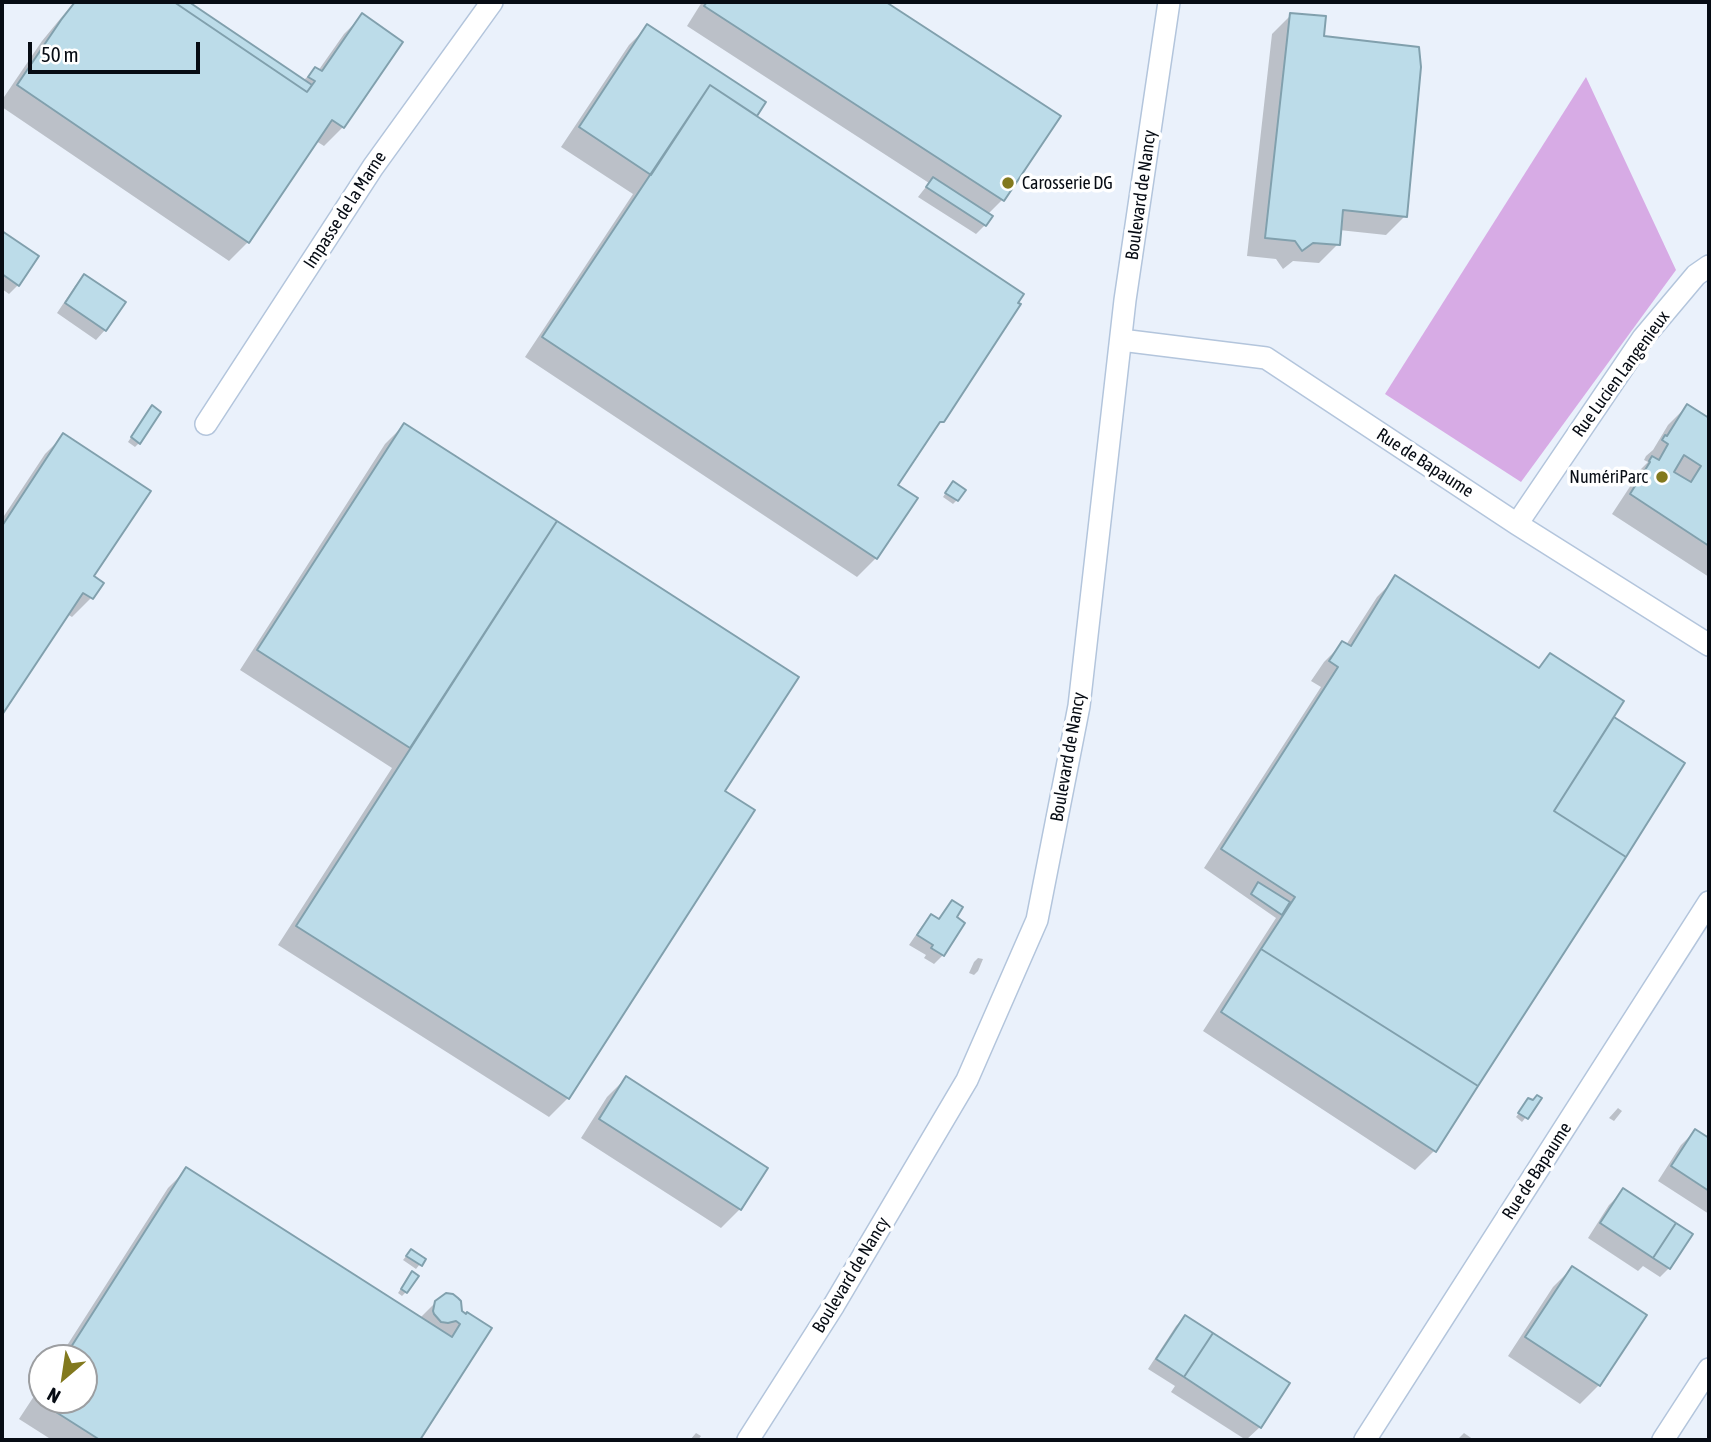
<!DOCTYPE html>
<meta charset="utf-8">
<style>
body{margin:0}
#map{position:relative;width:1711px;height:1442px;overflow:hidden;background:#eaf1fb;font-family:"Asap Condensed",sans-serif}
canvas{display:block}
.frame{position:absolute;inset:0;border:4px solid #070c14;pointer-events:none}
.north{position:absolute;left:28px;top:1344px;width:70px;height:70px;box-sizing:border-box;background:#fff;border:2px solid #9c9ea1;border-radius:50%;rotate:209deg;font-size:19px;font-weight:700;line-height:28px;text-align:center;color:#070c14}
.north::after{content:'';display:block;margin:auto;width:24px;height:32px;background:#82791e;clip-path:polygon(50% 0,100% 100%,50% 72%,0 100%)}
.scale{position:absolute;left:28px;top:42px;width:172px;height:32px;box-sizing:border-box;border:4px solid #070c14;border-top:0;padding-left:9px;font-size:21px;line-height:24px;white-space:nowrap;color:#070c14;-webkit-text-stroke:5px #fff;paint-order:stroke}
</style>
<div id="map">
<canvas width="1711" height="1442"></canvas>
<div class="frame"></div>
<div class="north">N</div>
<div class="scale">50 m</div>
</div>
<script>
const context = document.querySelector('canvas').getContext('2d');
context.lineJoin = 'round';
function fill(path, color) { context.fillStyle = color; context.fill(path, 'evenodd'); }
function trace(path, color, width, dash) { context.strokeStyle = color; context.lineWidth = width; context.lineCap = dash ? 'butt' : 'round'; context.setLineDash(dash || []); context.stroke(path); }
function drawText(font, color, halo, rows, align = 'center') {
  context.font = font + ' "Asap Condensed",sans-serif'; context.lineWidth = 7; context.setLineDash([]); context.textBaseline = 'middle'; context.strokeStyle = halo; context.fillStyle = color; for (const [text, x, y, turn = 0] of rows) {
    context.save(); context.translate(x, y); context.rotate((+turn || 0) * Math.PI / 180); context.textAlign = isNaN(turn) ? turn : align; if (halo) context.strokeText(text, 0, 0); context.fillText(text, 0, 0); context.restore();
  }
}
const green = new Path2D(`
 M 1586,77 L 1676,270 L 1521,482 L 1385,394 Z`);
const shadow = new Path2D(`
 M 74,2 L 186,2 L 303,81 L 315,69 L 318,71 L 344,34 L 363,15 L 343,127 L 324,146 L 316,141 L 248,242 L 229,261 L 2,107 L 2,100 L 42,41 Z
 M 702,2 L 883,2 L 1058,116 L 1002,200 L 987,215 L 985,225 L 976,234 L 918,197 L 929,183 L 687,26 Z
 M 1291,15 L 1322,38 L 1405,216 L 1386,235 L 1339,230 L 1338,244 L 1319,263 L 1293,261 L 1283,269 L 1276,259 L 1247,256 L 1272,34 Z
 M 648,26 L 764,103 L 754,117 L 942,421 L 929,434 L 895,486 L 876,558 L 857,577 L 525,357 L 633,194 L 561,147 L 629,45 Z
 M 2,233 L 37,257 L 18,285 L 9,294 L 2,289 Z
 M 84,276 L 123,302 L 105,330 L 96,340 L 57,313 L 75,286 Z
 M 1687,406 L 1709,421 L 1709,577 L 1612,514 L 1633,482 L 1631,481 L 1633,477 L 1648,462 L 1644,460 L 1646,456 L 1653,450 L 1668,425 Z
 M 148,412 L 139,443 L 135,447 L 128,442 Z
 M 404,425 L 796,677 L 722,792 L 752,811 L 568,1098 L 549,1117 L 278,945 L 392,768 L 240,670 L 385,444 Z
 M 64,435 L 91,577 L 91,598 L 72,617 L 67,614 L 2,712 L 2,519 L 45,454 Z
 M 949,488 L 957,500 L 953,504 L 943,497 Z
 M 1396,578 L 1537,669 L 1551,655 L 1612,718 L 1683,763 L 1434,1151 L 1415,1170 L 1203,1031 L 1276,918 L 1204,868 L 1321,687 L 1311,681 L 1324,662 L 1343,643 L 1346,645 L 1377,597 Z
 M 952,903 L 954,918 L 943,955 L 934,964 L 924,958 L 926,955 L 909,945 L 922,926 L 931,917 L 937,920 Z
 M 978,958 L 983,959 L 978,971 L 974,975 L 969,973 L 974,962 Z
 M 626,1078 L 740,1209 L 721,1228 L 581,1138 L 607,1097 Z
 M 1533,1102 L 1526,1117 L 1522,1122 L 1516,1117 L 1525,1105 Z
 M 1618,1108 L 1622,1111 L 1614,1121 L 1609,1118 Z
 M 1695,1131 L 1709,1140 L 1709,1214 L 1658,1181 L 1681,1145 Z
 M 187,1169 L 420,1318 L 436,1302 L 461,1312 L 490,1329 L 418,1440 L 52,1440 L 19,1419 L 42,1384 L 42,1400 L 84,1400 L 84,1358 L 59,1358 L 168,1188 Z
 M 1623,1191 L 1669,1268 L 1660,1277 L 1643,1266 L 1638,1271 L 1588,1238 L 1609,1205 Z
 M 407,1255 L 420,1264 L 416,1269 L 403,1260 Z
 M 1572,1268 L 1599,1385 L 1580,1404 L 1508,1356 L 1553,1287 Z
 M 408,1278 L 406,1292 L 402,1296 L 398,1293 Z
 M 1185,1317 L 1260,1427 L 1246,1440 L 1171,1392 L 1175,1386 L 1148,1369 L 1176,1326 Z
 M 696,1433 L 701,1436 L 698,1440 L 690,1440 Z
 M 1464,1433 L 1474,1440 L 1457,1440 Z`);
const building = new Path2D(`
 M 75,2 L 174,2 L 307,92 L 315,81 L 308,77 L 315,67 L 322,71 L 362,13 L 403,42 L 344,128 L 332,120 L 249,243 L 17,85 L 61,20 Z
 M 174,2 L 189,2 L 312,85 L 307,92 Z
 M 707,2 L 886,2 L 1061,116 L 1004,201 L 704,6 Z
 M 1290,13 L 1326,16 L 1324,36 L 1419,47 L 1421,67 L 1407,217 L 1343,210 L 1340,245 L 1313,243 L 1302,251 L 1295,241 L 1265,238 Z
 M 647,24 L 766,102 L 757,116 L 710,85 L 651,175 L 579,127 Z
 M 710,85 L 1024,294 L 1018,303 L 1021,304 L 944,422 L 940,422 L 898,485 L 918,498 L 877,559 L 542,337 Z
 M 933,177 L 993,216 L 986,226 L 926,187 Z
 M 2,231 L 39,256 L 19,286 L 2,274 Z
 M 84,274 L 126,302 L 106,331 L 65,303 Z
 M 1687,404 L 1709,418 L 1709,546 L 1630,494 L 1650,462 L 1649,461 L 1652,456 L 1659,460 L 1668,444 L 1662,440 L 1665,435 L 1667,436 ZM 1684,455 L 1701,466 L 1691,482 L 1674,472 Z
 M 152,405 L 161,412 L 140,444 L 131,437 Z
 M 404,423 L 557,521 L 410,748 L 257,650 Z
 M 63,433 L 151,491 L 94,576 L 104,583 L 93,599 L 83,593 L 2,715 L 2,526 Z
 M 953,481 L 966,490 L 958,501 L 945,493 Z
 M 557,521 L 799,677 L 725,791 L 755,810 L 569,1099 L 296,926 Z
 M 1395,575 L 1539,668 L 1550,653 L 1624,701 L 1554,811 L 1626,857 L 1478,1086 L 1261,949 L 1295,897 L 1221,849 L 1338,667 L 1329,661 L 1342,641 L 1351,646 Z
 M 1614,717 L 1685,763 L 1626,857 L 1554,811 Z
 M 1258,882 L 1290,902 L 1282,915 L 1251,894 Z
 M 952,900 L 963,907 L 957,917 L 965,923 L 944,956 L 931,948 L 933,945 L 917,935 L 931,914 L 939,919 Z
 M 1261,949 L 1478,1086 L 1436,1152 L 1221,1012 Z
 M 626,1076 L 768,1168 L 741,1210 L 599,1119 Z
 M 1537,1095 L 1542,1098 L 1528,1119 L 1518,1113 L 1528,1098 L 1533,1100 Z
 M 1695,1129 L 1709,1138 L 1709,1191 L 1671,1166 Z
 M 186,1167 L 452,1337 L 460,1324 L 456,1321 L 448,1323 L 441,1322 L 434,1314 L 433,1311 L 435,1301 L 446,1293 L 453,1294 L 458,1298 L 461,1301 L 462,1311 L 466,1314 L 467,1312 L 492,1328 L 420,1440 L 100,1440 L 37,1400 L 42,1392 L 42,1400 L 84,1400 L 84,1358 L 64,1358 Z
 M 1623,1188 L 1676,1223 L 1653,1258 L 1600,1223 Z
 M 1676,1223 L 1693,1234 L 1670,1269 L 1653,1258 Z
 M 411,1249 L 426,1259 L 422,1266 L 406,1256 Z
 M 1572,1266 L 1647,1315 L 1600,1386 L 1525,1337 Z
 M 412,1271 L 419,1276 L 407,1293 L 401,1289 Z
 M 1185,1315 L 1213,1333 L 1184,1377 L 1156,1359 Z
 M 1213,1333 L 1290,1383 L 1261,1428 L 1184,1377 Z`);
const street = new Path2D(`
 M 1121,340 L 1266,358 L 1517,524 L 1709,645
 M 206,424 L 373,167 L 492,2
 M 1517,524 L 1643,338 L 1696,275 L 1709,266
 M 748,1440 L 834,1305 L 967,1080 L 1037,920 L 1079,706 L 1125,300 L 1169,2
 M 1365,1440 L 1709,902
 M 1663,1440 L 1709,1369`);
const markers = [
 [1008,183,7,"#82791e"],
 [1662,477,7,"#82791e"]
];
const poiNames = [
 ["Carosserie DG",1022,183],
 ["NumériParc",1648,477,"right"]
];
const streetNames = [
 ["Boulevard de Nancy",1141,195,-82],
 ["Impasse de la Marne",345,210,-57],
 ["Rue Lucien Langenieux",1621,374,-54],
 ["Rue de Bapaume",1425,463,33],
 ["Boulevard de Nancy",1068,757,-80],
 ["Rue de Bapaume",1537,1171,-57],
 ["Boulevard de Nancy",851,1275,-59]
];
fill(green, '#d7abe5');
fill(shadow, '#0003');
fill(building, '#bcdce9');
trace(building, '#81a0ad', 2);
trace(street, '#b3c5dc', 24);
trace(street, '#fff', 21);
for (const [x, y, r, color] of markers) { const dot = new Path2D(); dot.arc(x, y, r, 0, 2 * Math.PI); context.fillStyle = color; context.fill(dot); trace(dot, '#fff', 2.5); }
drawText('18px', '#070c14', '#fff', poiNames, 'left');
drawText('18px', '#070c14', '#fff', streetNames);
</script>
